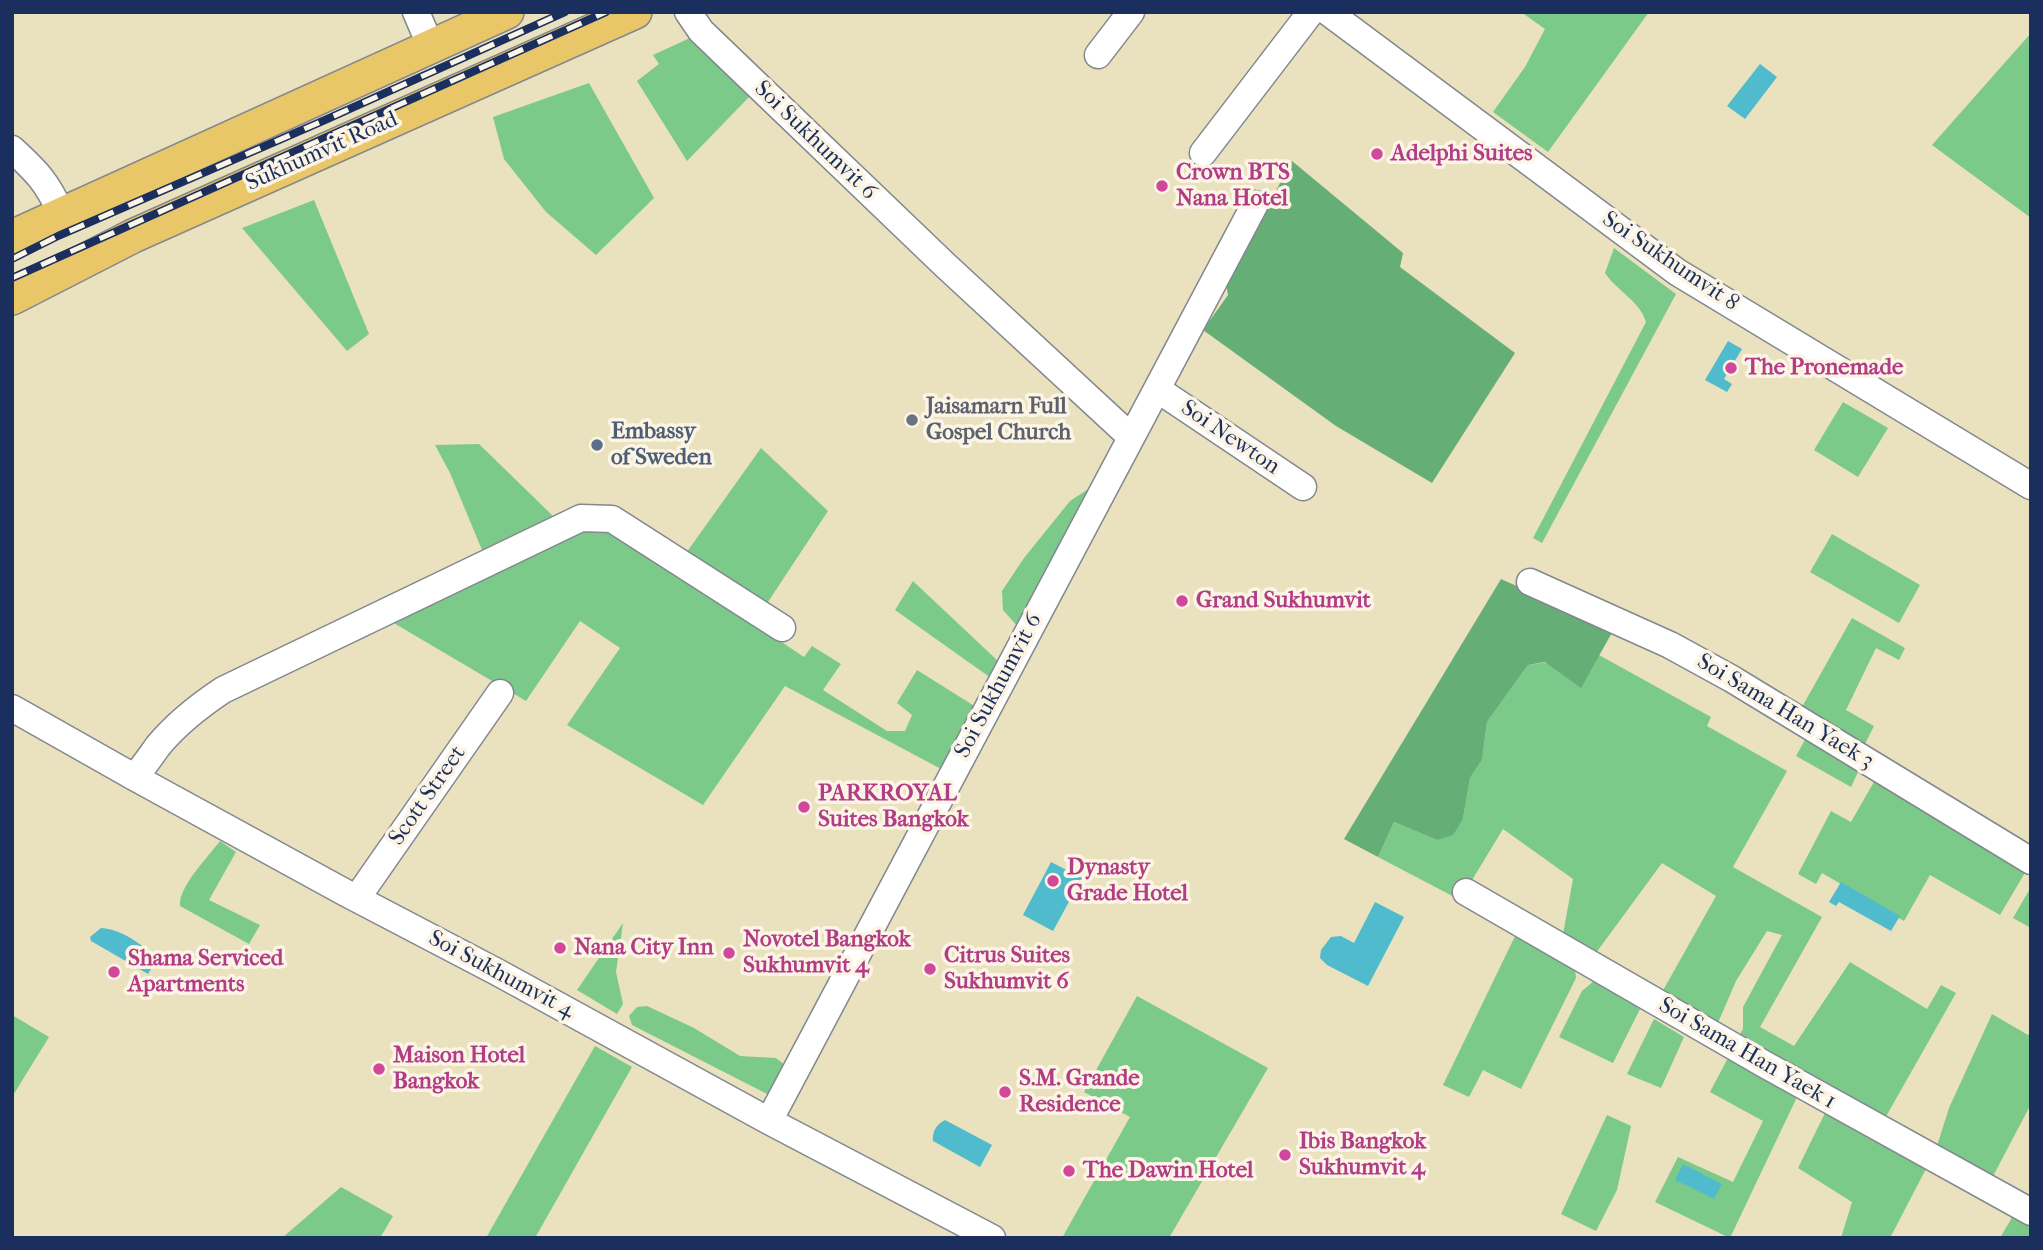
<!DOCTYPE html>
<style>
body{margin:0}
#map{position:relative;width:2043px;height:1250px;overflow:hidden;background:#eae1be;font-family:"IM FELL French Canon",serif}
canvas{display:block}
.frame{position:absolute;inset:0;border:14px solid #1b2f5e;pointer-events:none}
</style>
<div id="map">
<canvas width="2043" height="1250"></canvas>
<div class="frame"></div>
</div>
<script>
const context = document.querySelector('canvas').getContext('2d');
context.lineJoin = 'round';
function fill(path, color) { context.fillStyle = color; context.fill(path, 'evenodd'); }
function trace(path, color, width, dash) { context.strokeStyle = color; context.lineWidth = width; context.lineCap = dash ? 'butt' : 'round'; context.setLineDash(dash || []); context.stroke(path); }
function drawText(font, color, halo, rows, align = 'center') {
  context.font = font + ' "IM FELL French Canon",serif'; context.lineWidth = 7; context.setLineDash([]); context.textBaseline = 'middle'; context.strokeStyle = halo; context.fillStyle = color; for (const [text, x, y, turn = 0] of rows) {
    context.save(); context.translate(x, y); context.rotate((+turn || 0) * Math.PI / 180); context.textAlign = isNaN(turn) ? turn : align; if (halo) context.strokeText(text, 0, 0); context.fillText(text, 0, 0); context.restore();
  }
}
const green = new Path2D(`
 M 1521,12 L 1649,12 L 1548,152 L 1493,112 L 1525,67 L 1545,29 Z
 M 2031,33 L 2031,218 L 1932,145 Z
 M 692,37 L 751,95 L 687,161 L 637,81 L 659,64 L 653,55 Z
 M 589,83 L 654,198 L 596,255 L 546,212 L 504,159 L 493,117 Z
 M 314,200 L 369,334 L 347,351 L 242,228 Z
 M 1614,248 L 1676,294 L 1542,543 L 1533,538 L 1646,322 C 1640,301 1617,291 1605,273 Z
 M 1843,402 L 1888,428 L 1858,477 L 1814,450 Z
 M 479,444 L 553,516 L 482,550 L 450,473 L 435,445 Z
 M 761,448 L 828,511 L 764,608 L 684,556 Z
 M 1093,486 L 1018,627 L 1003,610 L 1002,591 L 1024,558 L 1070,501 Z
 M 598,526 L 611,528 L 804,657 L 812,646 L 841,664 L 823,690 L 887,731 L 905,731 L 912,715 L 897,703 L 917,670 L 976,707 L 943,770 L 785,686 L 703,805 L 567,725 L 620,648 L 580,621 L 526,701 L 392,622 L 573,533 Z
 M 1832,534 L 1920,585 L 1899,623 L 1810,572 Z
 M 913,581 L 999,662 L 991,678 L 895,610 Z
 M 1852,618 L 1905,648 L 1899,660 L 1876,648 L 1846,710 L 1874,726 L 1865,744 L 1802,707 Z
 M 1599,655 L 1711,717 L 1707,726 L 1787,771 L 1733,867 L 1822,917 L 1760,1027 L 1794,1046 L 1850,962 L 1927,1009 L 1941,985 L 1956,993 L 1884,1120 L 1738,1037 L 1743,1029 L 1743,1007 L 1782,935 L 1767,931 L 1736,981 L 1717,1025 L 1661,994 L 1716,896 L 1662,863 L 1593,957 L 1562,940 L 1573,879 L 1503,829 L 1460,900 L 1378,857 L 1394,822 L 1437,840 L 1463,819 L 1470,778 L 1482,760 L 1487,722 L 1528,665 Z
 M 1806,738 L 1859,770 L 1851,787 L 1796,756 Z
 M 1875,780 L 2026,871 L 2000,915 L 1930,875 L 1904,921 L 1822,873 L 1816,884 L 1798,874 L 1831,811 L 1851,822 Z
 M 220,841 L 236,852 L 209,900 L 260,925 L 249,944 L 180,906 C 178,887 209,856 220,841 Z
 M 2031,887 L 2031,928 L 2013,918 Z
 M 623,923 L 616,972 L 623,1004 L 617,1014 L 577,990 Z
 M 1518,930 L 1575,968 L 1576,978 L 1521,1089 L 1483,1070 L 1469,1097 L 1443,1085 Z
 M 1595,980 L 1640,1009 L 1613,1063 L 1559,1037 L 1582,991 Z
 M 1137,996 L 1268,1068 L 1169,1238 L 1062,1238 L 1130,1117 L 1084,1092 Z
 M 647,1006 L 694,1028 L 740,1056 L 776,1058 L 785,1065 L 769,1095 L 632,1025 L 629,1016 L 637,1007 Z
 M 1992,1014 L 2028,1035 L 2031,1030 L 2031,1104 L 1991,1180 L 1936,1149 L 1949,1108 Z
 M 12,1015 L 49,1037 L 12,1097 Z
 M 1654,1019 L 1684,1037 L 1661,1088 L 1627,1074 Z
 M 595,1046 L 632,1067 L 535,1238 L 486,1238 Z
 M 1728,1058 L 1797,1097 L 1730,1238 L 1655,1202 L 1678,1157 L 1733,1182 L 1763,1121 L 1710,1092 Z
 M 1826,1111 L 1927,1167 L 1890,1238 L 1841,1238 L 1852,1202 L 1798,1168 Z
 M 1607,1115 L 1631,1126 L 1617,1190 L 1596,1231 L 1561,1214 Z
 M 341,1187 L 393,1216 L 380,1238 L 282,1238 Z
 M 2014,1214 L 2031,1222 L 2031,1238 L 2000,1238 Z`);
const forest = new Path2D(`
 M 1292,161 L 1403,253 L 1400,267 L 1515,353 L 1432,483 L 1336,426 L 1203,330 L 1228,295 L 1226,283 Z
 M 1501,579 L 1614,629 L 1581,688 L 1545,662 L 1528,665 L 1487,722 L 1482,760 L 1470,778 L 1463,819 L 1453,835 L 1437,840 L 1394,822 L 1378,857 L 1344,839 Z`);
const water = new Path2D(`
 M 1760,64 L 1777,77 L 1745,119 L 1727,106 Z
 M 1728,341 L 1742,349 L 1724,379 L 1732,384 L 1727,392 L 1705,380 Z
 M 1051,862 L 1082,878 L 1053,931 L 1023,915 Z
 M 1841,882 L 1900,916 L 1891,931 L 1839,902 L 1836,906 L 1829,902 Z
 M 1375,902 L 1404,917 L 1368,986 L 1327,965 L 1320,958 L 1321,950 L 1331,937 L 1341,936 L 1354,943 Z
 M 101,928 C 124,930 140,944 158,958 L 148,974 L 91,941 L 90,937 Z
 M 945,1120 L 992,1145 L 980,1167 L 933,1141 C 932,1131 937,1124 945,1120 Z
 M 1683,1164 L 1722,1184 L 1714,1199 L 1675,1180 Z`);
const minor = new Path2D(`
 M 416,12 L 431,47
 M 688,12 L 701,31 L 752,80 L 945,265 L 1131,437
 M 1328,12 L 1677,272 L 2031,486
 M 1098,55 L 1131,12
 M 12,149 C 37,172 47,182 61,213
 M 1203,153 L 1311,12
 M 1157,389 L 1303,487
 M 1530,582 L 1670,645 L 1732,679 L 2031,861
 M 12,708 L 134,777 L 346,893 L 497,972 L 769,1121 L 992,1238
 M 134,777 C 143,768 150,757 158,746 C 176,724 199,706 223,690 L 581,518 L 612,519 L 782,628
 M 1466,892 L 1764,1064 L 2031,1212
 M 357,898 L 500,693
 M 769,1121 L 1255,204`);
const major = new Path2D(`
 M 12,237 L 507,12
 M 12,298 L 133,236 L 635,12`);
const rail = new Path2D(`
 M 12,259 L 58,236 L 325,120 L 565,12
 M 12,278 L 606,12`);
const markers = [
 [1377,154,7,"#d1479c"],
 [1162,186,7,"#d1479c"],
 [1731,368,7,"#d1479c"],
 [912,420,7,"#6b7280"],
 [597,445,7,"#5c6f8a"],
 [1182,601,7,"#d1479c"],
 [804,807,7,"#d1479c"],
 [1053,881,7,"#d1479c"],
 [560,948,7,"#d1479c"],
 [729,953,7,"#d1479c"],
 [930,969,7,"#d1479c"],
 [114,972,7,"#d1479c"],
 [379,1069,7,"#d1479c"],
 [1005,1092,7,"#d1479c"],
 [1285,1155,7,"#d1479c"],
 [1069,1171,7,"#d1479c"]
];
const streetNames = [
 ["Soi Sukhumvit 6",815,141,44],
 ["Sukhumvit Road",322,152,-24],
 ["Soi Sukhumvit 8",1670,262,34],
 ["Soi Newton",1230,438,34],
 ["Soi Sukhumvit 6",999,686,-62],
 ["Soi Sama Han Yaek 3",1785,712,31],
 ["Scott Street",428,796,-55],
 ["Soi Sukhumvit 4",501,975,28],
 ["Soi Sama Han Yaek 1",1747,1054,30]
];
const hotelNames = [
 ["Adelphi Suites",1391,154],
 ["Crown BTS",1176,173],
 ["Nana Hotel",1176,199],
 ["The Pronemade",1745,368],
 ["Grand Sukhumvit",1196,601],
 ["PARKROYAL",818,794],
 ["Suites Bangkok",818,820],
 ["Dynasty",1067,868],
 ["Grade Hotel",1067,894],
 ["Novotel Bangkok",743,940],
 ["Sukhumvit 4",743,966],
 ["Nana City Inn",574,948],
 ["Citrus Suites",944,956],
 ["Sukhumvit 6",944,982],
 ["Shama Serviced",128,959],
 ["Apartments",128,985],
 ["Maison Hotel",393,1056],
 ["Bangkok",393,1082],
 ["S.M. Grande",1019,1079],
 ["Residence",1019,1105],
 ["Ibis Bangkok",1299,1142],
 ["Sukhumvit 4",1299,1168],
 ["The Dawin Hotel",1083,1171]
];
const worshipNames = [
 ["Jaisamarn Full",926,407],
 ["Gospel Church",926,433]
];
const serviceNames = [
 ["Embassy",611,432],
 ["of Sweden",611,458]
];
fill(green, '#7cca8a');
fill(forest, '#65ae76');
fill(water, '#50bbcc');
trace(minor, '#82888e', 29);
trace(major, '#82888e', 36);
trace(minor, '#fff', 26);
trace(major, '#e9c769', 33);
trace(rail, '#1b2f5e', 8);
trace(rail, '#fcf5e5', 5, [16]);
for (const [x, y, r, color] of markers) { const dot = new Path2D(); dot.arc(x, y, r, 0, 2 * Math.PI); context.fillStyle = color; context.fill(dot); trace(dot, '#fcf5e5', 2.5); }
drawText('23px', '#1b2f5e', '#fcf5e5', streetNames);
drawText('bold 23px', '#b23c85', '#fcf5e5', hotelNames, 'left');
drawText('bold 23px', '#5b616d', '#fcf5e5', worshipNames, 'left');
drawText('bold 23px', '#4e5e75', '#fcf5e5', serviceNames, 'left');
</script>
